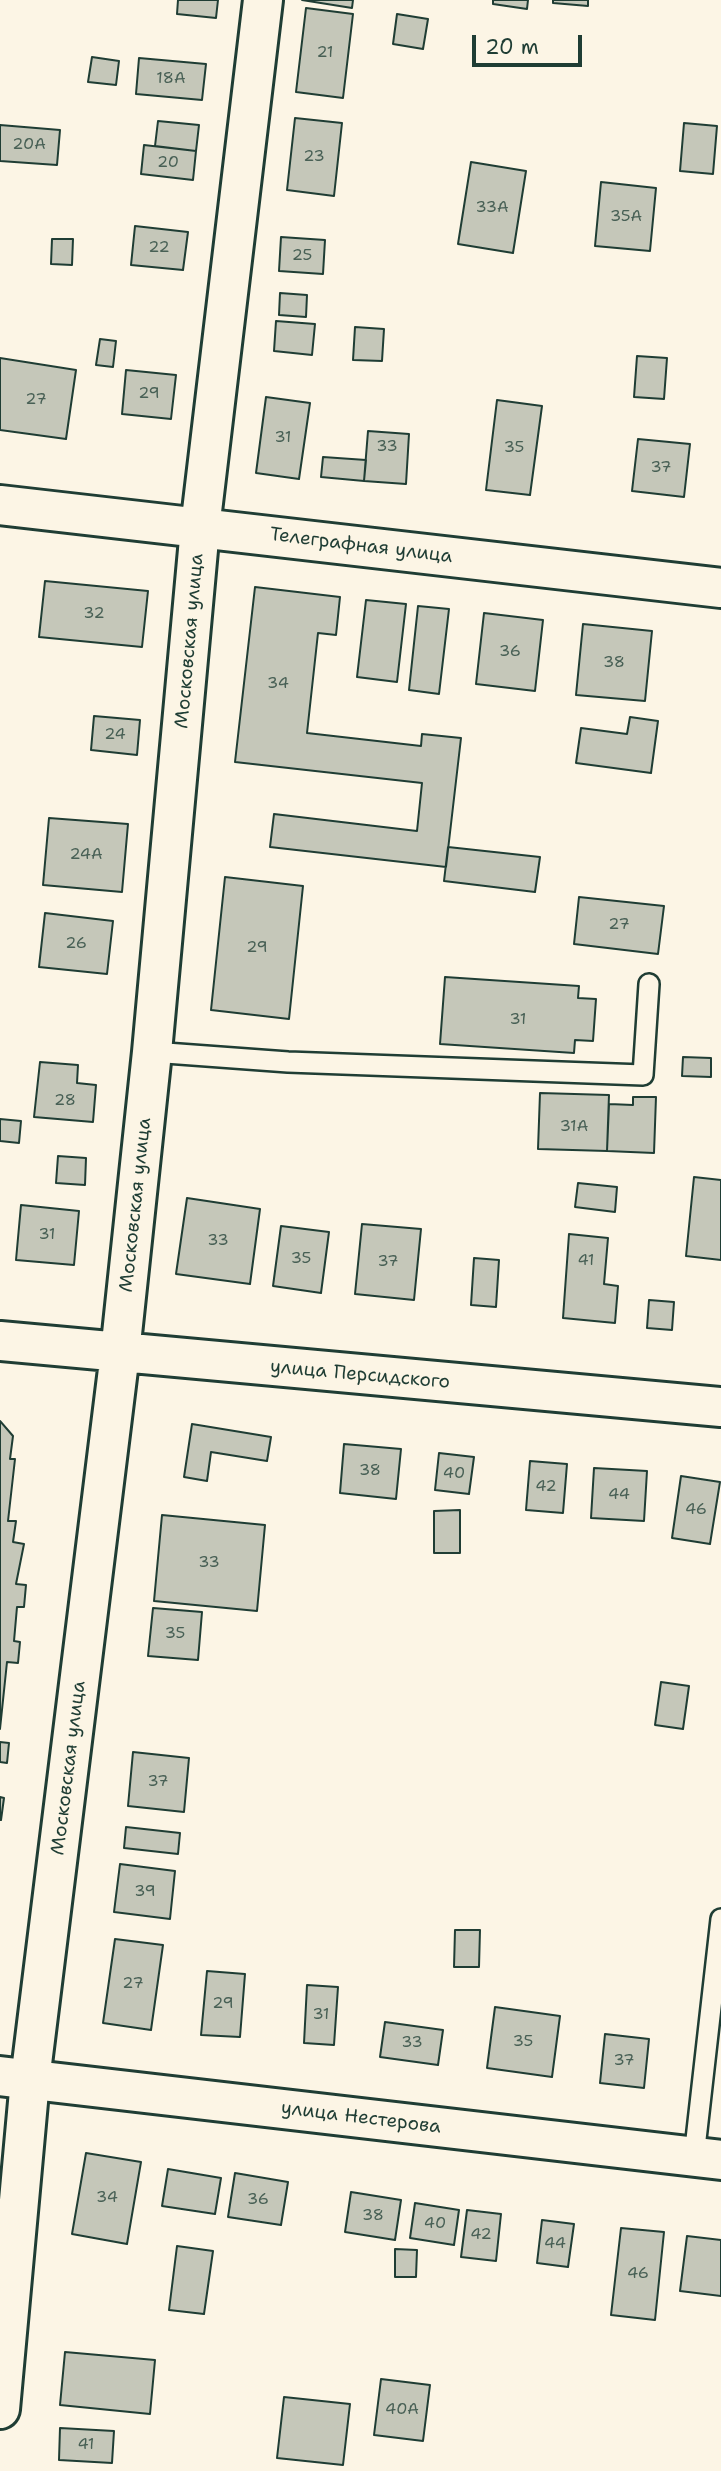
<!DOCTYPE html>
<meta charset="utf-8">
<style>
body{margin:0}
#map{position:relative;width:721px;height:2471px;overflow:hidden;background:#fcf5e5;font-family:"Shantell Sans",sans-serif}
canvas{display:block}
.scale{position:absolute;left:472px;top:35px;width:110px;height:32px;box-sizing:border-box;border:4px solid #1f3d34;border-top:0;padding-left:9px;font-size:21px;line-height:24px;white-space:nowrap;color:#1f3d34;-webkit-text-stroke:5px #fcf5e5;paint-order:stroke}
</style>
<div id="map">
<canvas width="721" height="2471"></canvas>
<div class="scale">20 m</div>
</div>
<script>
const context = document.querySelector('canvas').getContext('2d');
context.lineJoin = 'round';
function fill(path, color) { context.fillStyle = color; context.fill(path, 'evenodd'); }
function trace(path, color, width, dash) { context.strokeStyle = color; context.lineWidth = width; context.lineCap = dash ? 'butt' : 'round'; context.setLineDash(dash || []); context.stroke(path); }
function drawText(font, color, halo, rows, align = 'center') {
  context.font = font + ' "Shantell Sans",sans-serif'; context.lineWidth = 5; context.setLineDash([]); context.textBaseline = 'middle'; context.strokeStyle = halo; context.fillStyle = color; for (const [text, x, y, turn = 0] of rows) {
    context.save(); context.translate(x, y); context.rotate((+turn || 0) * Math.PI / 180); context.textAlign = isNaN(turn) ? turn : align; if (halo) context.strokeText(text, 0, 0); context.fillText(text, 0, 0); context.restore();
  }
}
const building = new Path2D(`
 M 178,0 L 218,0 L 216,18 L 177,14 Z
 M 302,0 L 353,0 L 352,8 Z
 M 493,0 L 528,0 L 527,9 L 493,4 Z
 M 553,0 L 588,0 L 588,6 L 553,3 Z
 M 306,8 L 353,14 L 343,98 L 296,92 Z
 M 397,14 L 428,19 L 423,49 L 393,44 Z
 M 92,57 L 119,61 L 116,85 L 88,82 Z
 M 139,58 L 206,64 L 202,100 L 136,94 Z
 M 295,118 L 342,123 L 334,196 L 287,190 Z
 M 158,121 L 199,125 L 196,151 L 155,146 Z
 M 684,123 L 717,126 L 713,174 L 680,171 Z
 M 0,125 L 60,130 L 57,165 L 0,161 Z
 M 144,145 L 196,151 L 193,180 L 141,174 Z
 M 471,162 L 526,171 L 513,253 L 458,244 Z
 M 601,182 L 656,188 L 650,251 L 595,246 Z
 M 135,226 L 188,232 L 183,270 L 131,265 Z
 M 281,237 L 325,240 L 323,274 L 279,271 Z
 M 52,239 L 73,239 L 72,265 L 51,264 Z
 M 280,293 L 307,295 L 306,317 L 279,315 Z
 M 276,321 L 315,324 L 312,355 L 274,351 Z
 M 355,327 L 384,329 L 382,361 L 353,360 Z
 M 100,339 L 116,341 L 113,367 L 96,365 Z
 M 637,356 L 667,358 L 664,399 L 634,397 Z
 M 0,358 L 76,370 L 66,439 L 0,430 Z
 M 126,370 L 176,375 L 171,419 L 122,414 Z
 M 266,397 L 310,403 L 299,479 L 256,473 Z
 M 497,400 L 542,406 L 530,495 L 486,490 Z
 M 368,431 L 409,434 L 406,484 L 364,481 Z
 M 638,439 L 690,444 L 684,497 L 632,491 Z
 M 323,457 L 366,460 L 364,481 L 321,477 Z
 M 45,581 L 148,591 L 142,647 L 39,637 Z
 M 255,587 L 340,597 L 336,635 L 318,633 L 307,733 L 421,746 L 422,734 L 461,738 L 446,867 L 270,847 L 274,814 L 417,831 L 422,783 L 235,762 Z
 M 366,600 L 406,604 L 397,682 L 357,677 Z
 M 418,606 L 449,609 L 439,694 L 409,690 Z
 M 484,613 L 543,620 L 535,691 L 476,684 Z
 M 583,624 L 652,631 L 645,701 L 576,695 Z
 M 94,716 L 140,720 L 137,755 L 91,750 Z
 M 630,717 L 658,721 L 651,773 L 576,763 L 581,728 L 627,734 Z
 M 49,818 L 128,824 L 122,892 L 43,885 Z
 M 448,847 L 540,857 L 535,892 L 444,881 Z
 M 225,877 L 303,886 L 289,1019 L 211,1010 Z
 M 579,897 L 664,906 L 658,954 L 574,944 Z
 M 45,913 L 113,921 L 107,974 L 39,967 Z
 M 445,977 L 579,986 L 578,998 L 596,999 L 593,1041 L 575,1040 L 574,1053 L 440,1044 Z
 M 683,1057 L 711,1058 L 711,1077 L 682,1076 Z
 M 40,1062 L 78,1065 L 77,1083 L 96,1085 L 93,1122 L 34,1117 Z
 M 540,1093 L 609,1095 L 607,1151 L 538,1149 Z
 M 633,1097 L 656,1097 L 654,1153 L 607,1151 L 609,1104 L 633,1105 Z
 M 0,1119 L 21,1121 L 19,1143 L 0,1141 Z
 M 58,1156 L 86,1158 L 85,1185 L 56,1183 Z
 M 694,1177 L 721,1180 L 721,1260 L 686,1256 Z
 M 578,1183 L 617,1187 L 615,1212 L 575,1207 Z
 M 187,1198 L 260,1209 L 250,1284 L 176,1274 Z
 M 21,1205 L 79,1211 L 74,1265 L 16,1260 Z
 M 362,1224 L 421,1229 L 414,1300 L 355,1294 Z
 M 281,1226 L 329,1232 L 321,1293 L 273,1286 Z
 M 569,1234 L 608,1238 L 604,1284 L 618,1286 L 615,1323 L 563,1318 Z
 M 474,1258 L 499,1260 L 496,1307 L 471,1305 Z
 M 649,1300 L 674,1302 L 672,1330 L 647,1328 Z
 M 0,1421 L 13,1436 L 10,1459 L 15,1459 L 8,1521 L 16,1521 L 13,1542 L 24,1544 L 16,1584 L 26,1585 L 24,1607 L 17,1607 L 14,1641 L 20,1642 L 18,1663 L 7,1662 L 0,1729 Z
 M 192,1424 L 271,1437 L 267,1461 L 211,1452 L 207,1481 L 184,1477 Z
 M 344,1444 L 401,1449 L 396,1499 L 340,1493 Z
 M 439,1453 L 474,1457 L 469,1494 L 435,1490 Z
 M 530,1461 L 567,1464 L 563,1513 L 526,1510 Z
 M 594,1468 L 647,1471 L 644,1521 L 591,1518 Z
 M 681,1476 L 720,1482 L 710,1544 L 672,1538 Z
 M 460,1510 L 460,1553 L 434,1553 L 434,1511 Z
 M 162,1515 L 265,1525 L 257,1611 L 154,1601 Z
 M 153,1608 L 202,1612 L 198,1660 L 148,1656 Z
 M 661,1682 L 689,1686 L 683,1729 L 655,1725 Z
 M 0,1742 L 9,1743 L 7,1763 L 0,1762 Z
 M 133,1752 L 189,1758 L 184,1812 L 128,1806 Z
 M 0,1797 L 4,1798 L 1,1820 L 0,1820 Z
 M 126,1827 L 180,1833 L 178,1854 L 124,1848 Z
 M 120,1864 L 175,1871 L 170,1919 L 114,1912 Z
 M 455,1930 L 480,1930 L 479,1967 L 454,1967 Z
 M 115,1939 L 163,1945 L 151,2030 L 103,2023 Z
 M 207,1971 L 245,1974 L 240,2037 L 201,2035 Z
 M 307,1985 L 338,1987 L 334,2045 L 304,2043 Z
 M 495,2007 L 560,2016 L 552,2077 L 487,2068 Z
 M 385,2022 L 443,2030 L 438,2065 L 380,2057 Z
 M 605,2034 L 649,2039 L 644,2088 L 600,2083 Z
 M 86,2153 L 141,2162 L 127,2244 L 72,2234 Z
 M 168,2169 L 221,2178 L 215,2214 L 162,2206 Z
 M 235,2173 L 288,2182 L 281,2225 L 228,2217 Z
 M 351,2192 L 401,2200 L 395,2240 L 345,2232 Z
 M 415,2203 L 459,2210 L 454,2245 L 410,2238 Z
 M 467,2210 L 501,2214 L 496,2261 L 461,2257 Z
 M 542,2220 L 574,2224 L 568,2267 L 537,2263 Z
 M 621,2228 L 664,2232 L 655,2320 L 611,2315 Z
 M 687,2236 L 721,2240 L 721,2296 L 680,2291 Z
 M 177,2246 L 213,2251 L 204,2314 L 169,2310 Z
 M 395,2249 L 417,2250 L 416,2277 L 395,2277 Z
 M 65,2352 L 155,2360 L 150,2414 L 60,2405 Z
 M 381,2379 L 430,2385 L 423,2441 L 374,2435 Z
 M 284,2397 L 350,2404 L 343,2465 L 277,2458 Z
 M 60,2428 L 114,2431 L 112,2463 L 59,2460 Z`);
const lane = new Path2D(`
 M 152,1052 L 288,1062 L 643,1075 L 649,984
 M 694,2157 L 721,1919`);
const street = new Path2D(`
 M 0,505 L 721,588
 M 0,1341 L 721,1407
 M 0,2409 L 30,2080 L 120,1353 L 152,1052 L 200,528 L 263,0`);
const secondary = new Path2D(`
 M 0,2076 L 721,2160`);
const numberNames = [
 ["21",325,53],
 ["18А",171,79],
 ["20А",29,145],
 ["23",314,157],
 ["20",168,163],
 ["33А",492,208],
 ["35А",626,217],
 ["22",159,248],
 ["25",302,256],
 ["29",149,394],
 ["27",36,400],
 ["31",283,438],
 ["33",387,447],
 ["35",514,448],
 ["37",661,468],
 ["32",94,614],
 ["36",510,652],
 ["38",614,663],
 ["34",278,684],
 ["24",115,735],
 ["24А",86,855],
 ["27",619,925],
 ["26",76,944],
 ["29",257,948],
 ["31",518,1020],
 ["28",65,1101],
 ["31А",574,1127],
 ["31",47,1235],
 ["33",218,1241],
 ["35",301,1259],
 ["41",586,1261],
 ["37",388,1262],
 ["38",370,1471],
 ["40",454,1474],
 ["42",546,1487],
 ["44",619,1495],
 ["46",696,1510],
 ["33",209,1563],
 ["35",175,1634],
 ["37",158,1782],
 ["39",145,1892],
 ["27",133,1984],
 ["29",223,2004],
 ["31",321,2015],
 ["35",523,2042],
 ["33",412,2043],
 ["37",624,2061],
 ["34",107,2198],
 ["36",258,2200],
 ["38",373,2216],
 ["40",435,2224],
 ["42",481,2235],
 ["44",555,2244],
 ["46",638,2274],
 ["40А",402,2410],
 ["41",86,2445]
];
const streetNames = [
 ["Телеграфная улица",361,546,7],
 ["Московская улица",190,641,-85],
 ["Московская улица",136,1205,-84],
 ["улица Персидского",360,1375,5],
 ["Московская улица",69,1768,-83],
 ["улица Нестерова",361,2118,7]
];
fill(building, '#c5c7b9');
trace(building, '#1f3d34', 2);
trace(lane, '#1f3d34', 24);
trace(street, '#1f3d34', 44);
trace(secondary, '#1f3d34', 44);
trace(lane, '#fcf5e5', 19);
trace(street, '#fcf5e5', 38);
trace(secondary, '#fcf5e5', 38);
drawText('16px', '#486055', null, numberNames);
drawText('19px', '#1f3d34', '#fcf5e5', streetNames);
</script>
